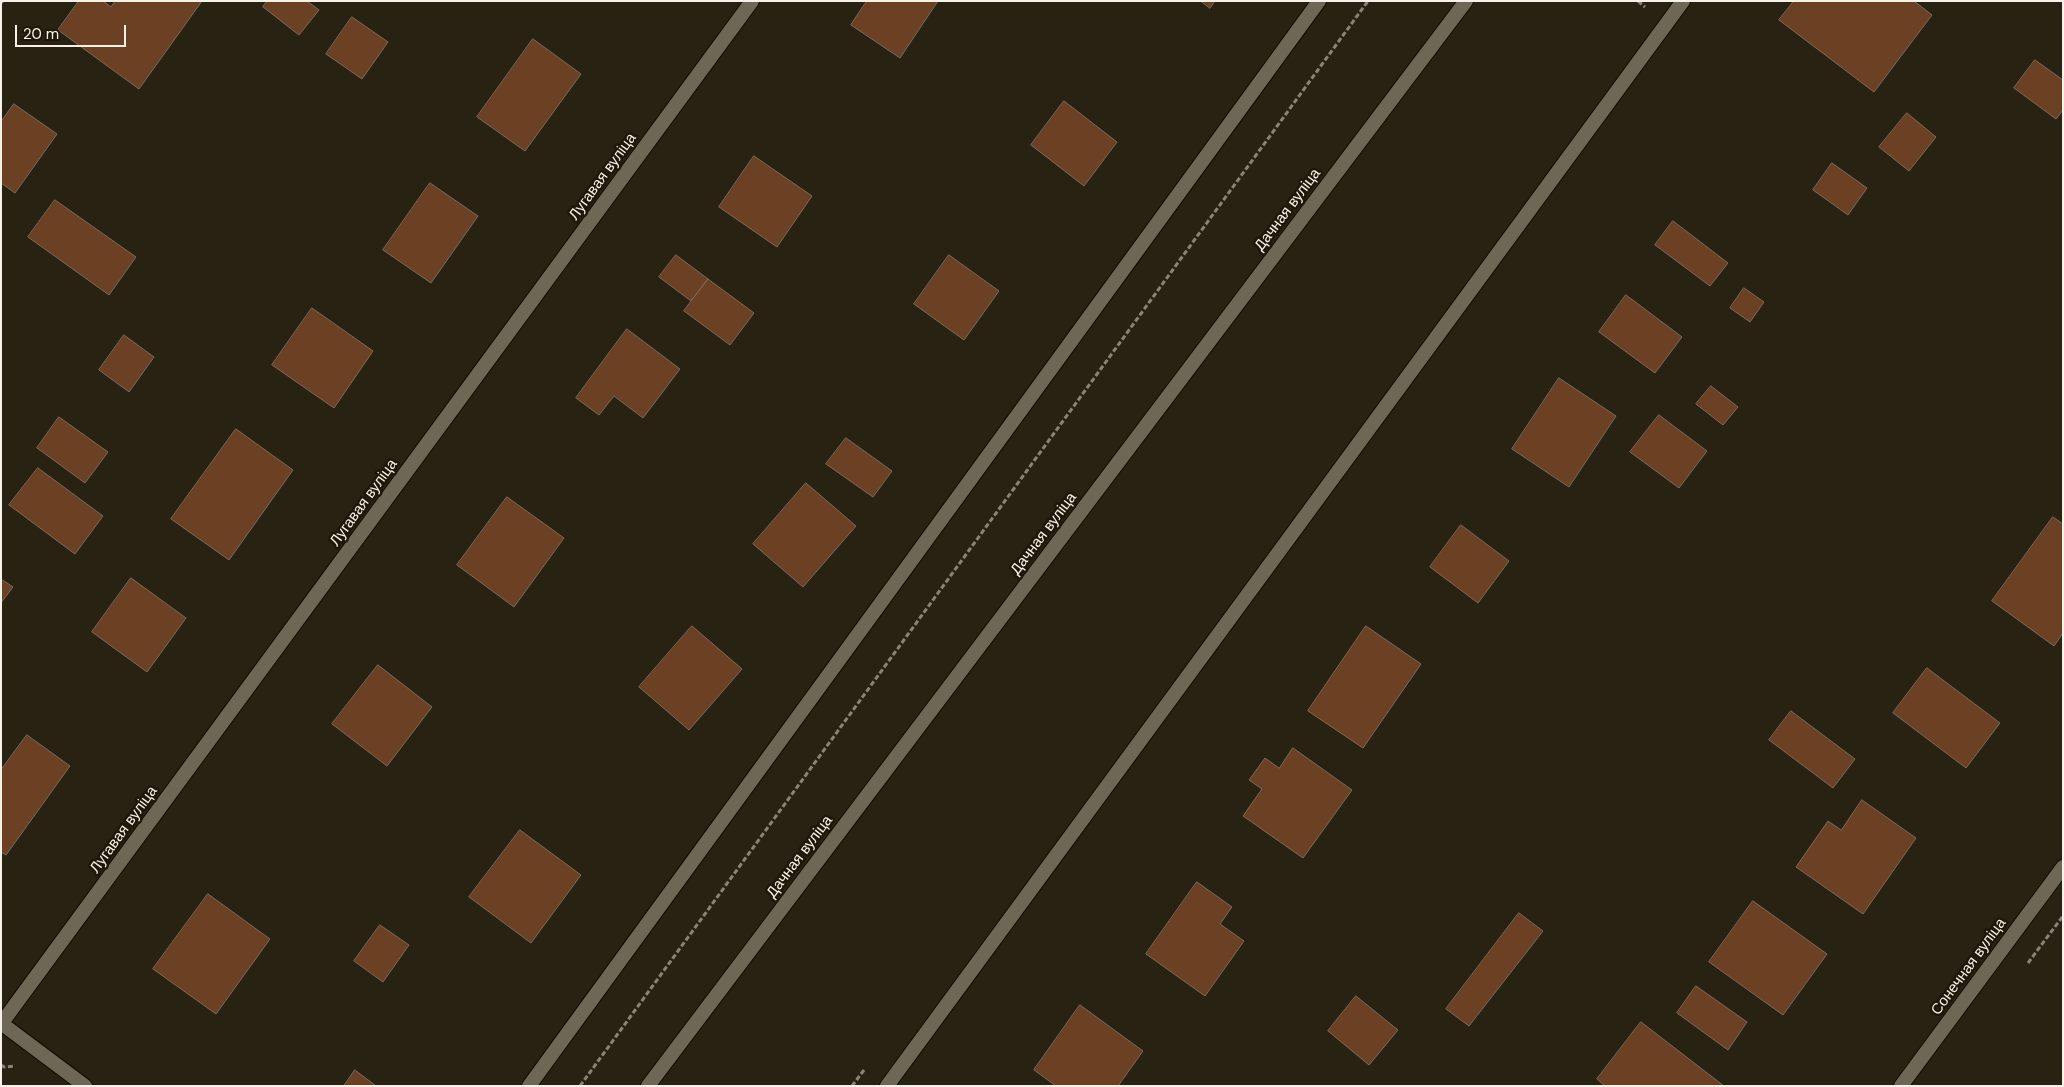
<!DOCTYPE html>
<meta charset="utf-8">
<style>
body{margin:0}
#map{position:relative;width:2064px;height:1087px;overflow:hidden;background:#282212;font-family:"DM Sans",sans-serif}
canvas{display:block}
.frame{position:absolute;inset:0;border:2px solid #f7f2e8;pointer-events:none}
.scale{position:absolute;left:15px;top:25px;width:111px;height:22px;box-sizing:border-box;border:2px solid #f7f2e8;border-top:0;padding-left:6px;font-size:15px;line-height:18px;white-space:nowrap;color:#f7f2e8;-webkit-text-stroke:4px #1e1809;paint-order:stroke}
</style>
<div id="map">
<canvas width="2064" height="1087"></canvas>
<div class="frame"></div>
<div class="scale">20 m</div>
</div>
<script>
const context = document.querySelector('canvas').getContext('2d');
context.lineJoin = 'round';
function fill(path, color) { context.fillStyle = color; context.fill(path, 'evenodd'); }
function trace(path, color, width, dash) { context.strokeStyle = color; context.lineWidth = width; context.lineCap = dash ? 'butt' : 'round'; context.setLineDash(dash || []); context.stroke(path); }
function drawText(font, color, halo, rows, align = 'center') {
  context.font = font + ' "DM Sans",sans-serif'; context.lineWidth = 5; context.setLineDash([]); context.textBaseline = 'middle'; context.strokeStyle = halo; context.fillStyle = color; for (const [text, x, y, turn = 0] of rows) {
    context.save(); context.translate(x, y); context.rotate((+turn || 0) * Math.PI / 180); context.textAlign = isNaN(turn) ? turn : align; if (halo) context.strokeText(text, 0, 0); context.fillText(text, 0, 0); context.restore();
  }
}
const building = new Path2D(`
 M 79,1 L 103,1 L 111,7 L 115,1 L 202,1 L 139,89 L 58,30 Z
 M 267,1 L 307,1 L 319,10 L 299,35 L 263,7 Z
 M 867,1 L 938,1 L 900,58 L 851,25 Z
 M 1201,1 L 1215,1 L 1210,8 Z
 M 1794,1 L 1914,1 L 1932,15 L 1874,92 L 1779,20 Z
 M 352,17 L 388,42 L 362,79 L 326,54 Z
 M 533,39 L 581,74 L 525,151 L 477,117 Z
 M 2035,60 L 2063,80 L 2063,110 L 2056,119 L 2014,88 Z
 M 1064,101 L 1117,142 L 1084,186 L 1031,145 Z
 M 14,104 L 57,134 L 15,193 L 1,183 L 1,122 Z
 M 1907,113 L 1936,137 L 1909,171 L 1879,147 Z
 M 754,156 L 812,196 L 777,247 L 719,207 Z
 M 1832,163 L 1867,188 L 1848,215 L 1813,190 Z
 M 430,183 L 478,216 L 431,283 L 383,250 Z
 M 55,200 L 136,257 L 109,295 L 28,237 Z
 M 1673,221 L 1728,263 L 1710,286 L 1655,245 Z
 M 676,255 L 708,279 L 691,301 L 659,277 Z
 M 949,255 L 999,291 L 964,340 L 914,304 Z
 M 708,279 L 754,313 L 730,345 L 684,311 Z
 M 1744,288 L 1764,302 L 1750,322 L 1730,308 Z
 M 1626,295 L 1682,337 L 1655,373 L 1599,332 Z
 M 312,308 L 373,351 L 334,408 L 272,365 Z
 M 627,329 L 680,369 L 643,418 L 614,396 L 599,415 L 576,398 Z
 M 124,335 L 154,357 L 129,392 L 99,370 Z
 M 1559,378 L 1616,416 L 1569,487 L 1512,449 Z
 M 1711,386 L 1738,407 L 1723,425 L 1696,404 Z
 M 1659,415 L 1707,451 L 1679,488 L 1630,452 Z
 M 59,417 L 108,452 L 85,483 L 37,448 Z
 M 236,429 L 293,470 L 229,560 L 171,519 Z
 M 846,438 L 892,471 L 873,497 L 826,464 Z
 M 38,468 L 103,516 L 75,554 L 9,505 Z
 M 806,483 L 856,526 L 803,587 L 753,544 Z
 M 507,497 L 564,538 L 514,607 L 457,565 Z
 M 2053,517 L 2063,524 L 2063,633 L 2054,646 L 1992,601 Z
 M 1461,525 L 1509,561 L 1478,603 L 1430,567 Z
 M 131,578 L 186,618 L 147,672 L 92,632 Z
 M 1,579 L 13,587 L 1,603 Z
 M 692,626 L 742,669 L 689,730 L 639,687 Z
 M 1366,626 L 1421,664 L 1363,748 L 1308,711 Z
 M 378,665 L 432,707 L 387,766 L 332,724 Z
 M 1927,668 L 2000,723 L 1966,768 L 1893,713 Z
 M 1791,711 L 1855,759 L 1833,788 L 1769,740 Z
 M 27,735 L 70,766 L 6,855 L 1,852 L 1,770 Z
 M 1293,748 L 1352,790 L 1303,858 L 1243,816 L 1262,789 L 1249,780 L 1265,758 L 1279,768 Z
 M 1862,800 L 1916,838 L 1863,914 L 1796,867 L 1828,821 L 1841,830 Z
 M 520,830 L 581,875 L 531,943 L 469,897 Z
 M 1197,882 L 1232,907 L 1220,924 L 1244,941 L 1205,996 L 1146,954 Z
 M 208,894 L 270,939 L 216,1014 L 153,969 Z
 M 1753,901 L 1827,954 L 1783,1015 L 1709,962 Z
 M 1519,913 L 1543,931 L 1469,1026 L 1446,1009 Z
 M 380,925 L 409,945 L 383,982 L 354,961 Z
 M 1696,986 L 1747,1022 L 1728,1050 L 1677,1013 Z
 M 1356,996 L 1398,1030 L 1369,1065 L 1328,1031 Z
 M 1080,1005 L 1143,1051 L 1118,1086 L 1056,1086 L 1034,1070 Z
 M 1641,1022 L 1724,1086 L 1605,1086 L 1597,1079 Z
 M 355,1070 L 376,1086 L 344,1086 Z`);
const path = new Path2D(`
 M 1638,1 L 1645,7
 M 1,3 L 3,1
 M 2028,963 L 2063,916
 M 1,1065 L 4,1067 L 15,1066
 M 580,1086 L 1368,1
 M 852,1086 L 864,1070`);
const service = new Path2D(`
 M 529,1086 L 1319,1`);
const minor = new Path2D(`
 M 1,1023 L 85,1086
 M 1,1024 L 752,1
 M 887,1086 L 1683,1
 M 1901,1086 L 2063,867`);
const tertiary = new Path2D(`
 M 648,1086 L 1466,1`);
const streetNames = [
 ["Лугавая вуліца",603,177,-54],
 ["Дачная вуліца",1288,210,-53],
 ["Лугавая вуліца",364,503,-54],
 ["Дачная вуліца",1044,534,-53],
 ["Лугавая вуліца",124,830,-54],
 ["Дачная вуліца",800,857,-53],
 ["Сонечная вуліца",1969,967,-54]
];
fill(building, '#6c4022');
trace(building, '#7c6a5f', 1);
trace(service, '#110b01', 16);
trace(minor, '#110b01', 16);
trace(tertiary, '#110b01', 16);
trace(path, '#8a8477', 3, [5, 2.5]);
trace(service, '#6f6756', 14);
trace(minor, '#6f6756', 14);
trace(tertiary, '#6f6756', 14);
drawText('15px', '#f7f2e8', '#1e1809', streetNames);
</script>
